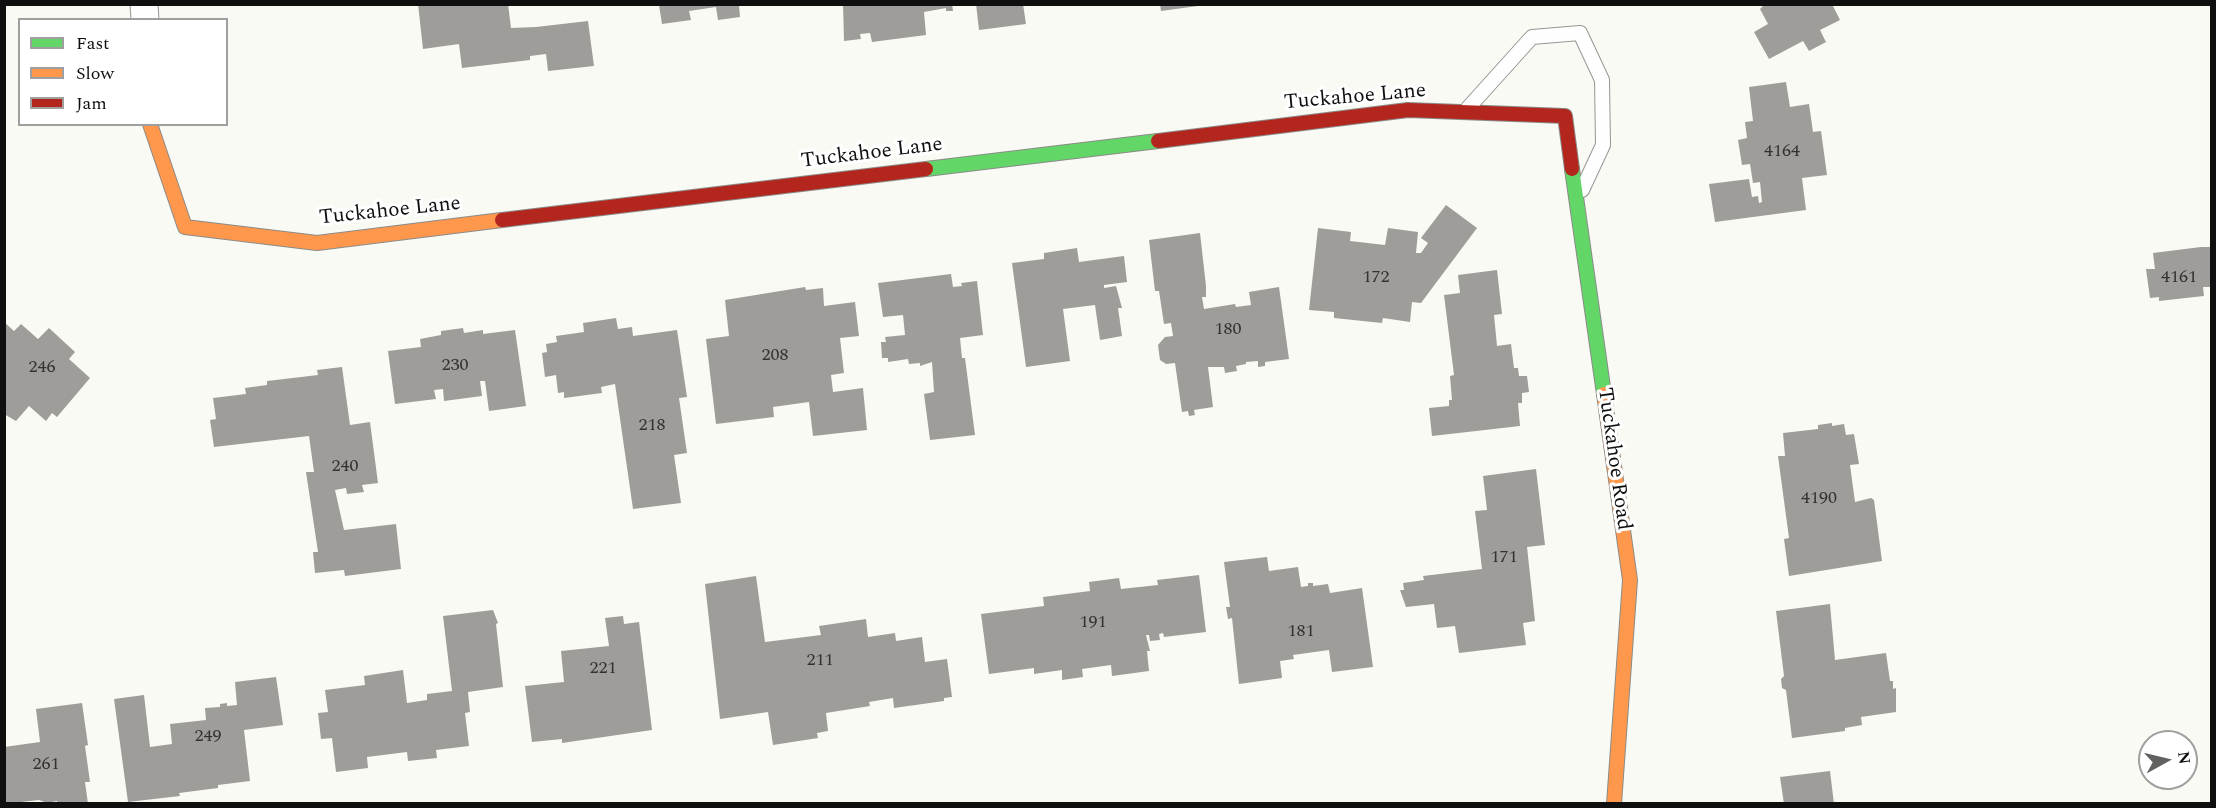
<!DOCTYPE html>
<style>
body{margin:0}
#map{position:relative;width:2216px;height:808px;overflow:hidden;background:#fafaf5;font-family:Spectral,serif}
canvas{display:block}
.frame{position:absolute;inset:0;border:6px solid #0f0f0f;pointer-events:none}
.legend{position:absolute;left:18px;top:18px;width:210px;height:108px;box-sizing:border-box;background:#fff;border:2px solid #9f9f9f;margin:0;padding:8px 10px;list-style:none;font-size:18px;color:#0f0f0f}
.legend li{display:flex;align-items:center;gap:12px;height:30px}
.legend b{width:30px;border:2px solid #9f9f9f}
.north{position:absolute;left:2138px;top:730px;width:60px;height:60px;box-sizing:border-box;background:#fff;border:2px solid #9f9f9f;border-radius:50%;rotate:82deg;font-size:16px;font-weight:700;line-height:24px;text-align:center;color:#0f0f0f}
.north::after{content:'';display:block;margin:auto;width:21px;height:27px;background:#616160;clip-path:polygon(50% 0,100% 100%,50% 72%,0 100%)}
</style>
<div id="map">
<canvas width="2216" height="808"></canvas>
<div class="frame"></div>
<ul class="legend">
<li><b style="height:8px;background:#63d668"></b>Fast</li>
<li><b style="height:8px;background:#ff974d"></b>Slow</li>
<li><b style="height:8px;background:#b3261e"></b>Jam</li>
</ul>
<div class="north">N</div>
</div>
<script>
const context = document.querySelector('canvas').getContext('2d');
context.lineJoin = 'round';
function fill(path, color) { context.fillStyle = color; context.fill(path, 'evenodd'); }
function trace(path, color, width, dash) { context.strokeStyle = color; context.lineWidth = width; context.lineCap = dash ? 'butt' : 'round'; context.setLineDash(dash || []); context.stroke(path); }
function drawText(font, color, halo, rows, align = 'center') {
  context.font = font + ' Spectral,serif'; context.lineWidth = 6; context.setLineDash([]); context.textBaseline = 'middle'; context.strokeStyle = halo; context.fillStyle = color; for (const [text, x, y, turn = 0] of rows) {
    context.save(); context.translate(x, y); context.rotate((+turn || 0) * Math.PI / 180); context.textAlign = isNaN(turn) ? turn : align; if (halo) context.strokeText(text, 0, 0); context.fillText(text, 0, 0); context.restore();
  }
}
const building = new Path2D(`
 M 418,4 L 508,4 L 511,28 L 536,27 L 588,21 L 594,66 L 548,71 L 546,54 L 530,56 L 530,60 L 462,68 L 459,44 L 423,49 Z
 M 843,4 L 952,4 L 953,11 L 946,11 L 946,8 L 924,12 L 926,35 L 872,42 L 870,33 L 860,34 L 861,39 L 844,41 Z
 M 976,4 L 1023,4 L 1026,24 L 979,30 Z
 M 1160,4 L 1198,4 L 1198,6 L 1161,11 Z
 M 1765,4 L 1832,4 L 1840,20 L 1820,30 L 1826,42 L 1809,51 L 1803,41 L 1769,59 L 1754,32 L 1768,24 L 1760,9 Z
 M 659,5 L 739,5 L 740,17 L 718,20 L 716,7 L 689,11 L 691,20 L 662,24 Z
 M 1786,82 L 1790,107 L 1809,104 L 1813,132 L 1821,131 L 1827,175 L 1802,178 L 1806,210 L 1715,222 L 1709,184 L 1749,179 L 1752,197 L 1758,196 L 1759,203 L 1762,202 L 1760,182 L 1753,183 L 1750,164 L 1742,165 L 1738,140 L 1747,138 L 1745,122 L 1753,121 L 1749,87 Z
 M 1446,205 L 1477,228 L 1421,303 L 1412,302 L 1410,322 L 1383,318 L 1382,323 L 1334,318 L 1334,312 L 1309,310 L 1318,228 L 1351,232 L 1350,241 L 1385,245 L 1388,228 L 1418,232 L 1416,253 L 1421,253 L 1428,243 L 1421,238 Z
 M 1200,233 L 1206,286 L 1206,297 L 1202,297 L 1204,309 L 1235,304 L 1236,307 L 1251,305 L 1249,292 L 1279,287 L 1289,359 L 1265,362 L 1265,366 L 1258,367 L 1258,361 L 1246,362 L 1246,364 L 1236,366 L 1237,371 L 1225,373 L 1224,367 L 1208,367 L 1213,407 L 1194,410 L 1195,415 L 1189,416 L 1188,411 L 1182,412 L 1175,363 L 1166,364 L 1160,360 L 1158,345 L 1165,337 L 1173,336 L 1171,323 L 1164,324 L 1159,291 L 1155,291 L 1149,240 Z
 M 2201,247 L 2212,247 L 2212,287 L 2203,287 L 2204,296 L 2159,301 L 2159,297 L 2150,298 L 2146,269 L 2155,269 L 2153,253 Z
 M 1077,248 L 1079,262 L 1124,256 L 1127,282 L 1104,285 L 1104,288 L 1116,286 L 1122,308 L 1118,308 L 1122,336 L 1100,340 L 1095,305 L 1063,309 L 1070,361 L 1026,367 L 1012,263 L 1044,259 L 1044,253 Z
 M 1497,270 L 1502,314 L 1494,315 L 1497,346 L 1511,344 L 1514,368 L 1518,368 L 1519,376 L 1527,376 L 1529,392 L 1522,393 L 1522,403 L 1518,403 L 1520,426 L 1432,436 L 1429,408 L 1449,406 L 1449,400 L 1452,400 L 1450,376 L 1454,375 L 1444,295 L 1460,293 L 1458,275 Z
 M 951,274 L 953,287 L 962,286 L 961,283 L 977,281 L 983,335 L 960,338 L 962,358 L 965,358 L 975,435 L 930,440 L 924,394 L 934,392 L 932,362 L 920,366 L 920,363 L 909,364 L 908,359 L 888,362 L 888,358 L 882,358 L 881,342 L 886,342 L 885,337 L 905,335 L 903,315 L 883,317 L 878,283 Z
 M 805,287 L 806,290 L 823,288 L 824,306 L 855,302 L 859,336 L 840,338 L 844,373 L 831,375 L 833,392 L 863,388 L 867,430 L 813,436 L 809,402 L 773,407 L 774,417 L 716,424 L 706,339 L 729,336 L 725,300 Z
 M 616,318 L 618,329 L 632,327 L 633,336 L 677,330 L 687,397 L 679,398 L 687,453 L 674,455 L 681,503 L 633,509 L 615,384 L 601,387 L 602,393 L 564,398 L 564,392 L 558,393 L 556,375 L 545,377 L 542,353 L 547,352 L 546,344 L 557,342 L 556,336 L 584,332 L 583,323 Z
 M 4,322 L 14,331 L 21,324 L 38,339 L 49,328 L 75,352 L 69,359 L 90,378 L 57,417 L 52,413 L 46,421 L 29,406 L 16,421 L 4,414 Z
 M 463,328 L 464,333 L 483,330 L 483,334 L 515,330 L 526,406 L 489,411 L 485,381 L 480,381 L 482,396 L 444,401 L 443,389 L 434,390 L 436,399 L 395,404 L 388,351 L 421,347 L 420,339 L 441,335 L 441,331 Z
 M 342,367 L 350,425 L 370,422 L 378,483 L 362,485 L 364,492 L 347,494 L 346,488 L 335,490 L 344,530 L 396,524 L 401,569 L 345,576 L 344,570 L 315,573 L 313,552 L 318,552 L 306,472 L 314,472 L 309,436 L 214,447 L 210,420 L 216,419 L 213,398 L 246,394 L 245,388 L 267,385 L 267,381 L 318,375 L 317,370 Z
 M 1832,423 L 1832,426 L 1844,424 L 1846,435 L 1854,434 L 1859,464 L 1850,465 L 1855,502 L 1871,498 L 1874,500 L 1882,561 L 1789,576 L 1784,539 L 1789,538 L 1778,456 L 1785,456 L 1783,433 L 1818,429 L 1818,425 Z
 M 1536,469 L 1545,545 L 1527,547 L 1535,621 L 1523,623 L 1526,645 L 1459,653 L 1455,626 L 1437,628 L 1434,604 L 1406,607 L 1400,590 L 1404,590 L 1403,583 L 1424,580 L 1423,576 L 1482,569 L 1475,511 L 1487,510 L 1483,476 Z
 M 1267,557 L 1269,571 L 1298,567 L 1301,587 L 1308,586 L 1308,583 L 1313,583 L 1313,586 L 1328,584 L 1330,593 L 1362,588 L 1373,667 L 1332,672 L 1329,650 L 1293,655 L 1294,659 L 1280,661 L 1282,678 L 1239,684 L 1232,618 L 1228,619 L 1226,607 L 1230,607 L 1224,562 Z
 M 1199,575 L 1206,632 L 1164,637 L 1163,633 L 1159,634 L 1160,640 L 1150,641 L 1149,635 L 1146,635 L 1150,651 L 1147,651 L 1149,671 L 1112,676 L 1111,665 L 1082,669 L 1083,677 L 1062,680 L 1062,670 L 1034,674 L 1034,668 L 989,674 L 981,614 L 1044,606 L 1043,597 L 1090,591 L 1089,582 L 1119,578 L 1121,589 L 1158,585 L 1157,580 Z
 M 756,576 L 765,642 L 821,635 L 819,626 L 866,619 L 868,637 L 895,633 L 896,641 L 922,637 L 925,662 L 947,659 L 952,697 L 944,698 L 944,701 L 894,708 L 893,698 L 869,702 L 870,706 L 826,713 L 828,731 L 817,733 L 818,738 L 773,745 L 768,712 L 720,719 L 705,584 Z
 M 1830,604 L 1835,660 L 1886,653 L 1890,681 L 1893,681 L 1893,689 L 1896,688 L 1896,712 L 1861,717 L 1862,725 L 1845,728 L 1845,731 L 1792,738 L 1786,690 L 1782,688 L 1781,679 L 1784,676 L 1776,611 Z
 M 493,610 L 498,623 L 496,624 L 503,687 L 468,692 L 470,712 L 465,713 L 469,746 L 436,750 L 437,758 L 408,761 L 407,752 L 367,757 L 368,768 L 336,772 L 332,738 L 321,739 L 318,713 L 328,712 L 325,690 L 365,685 L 364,676 L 403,670 L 407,703 L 427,700 L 427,694 L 452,691 L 443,616 Z
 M 623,616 L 624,624 L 639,622 L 652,730 L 562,743 L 562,739 L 532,742 L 525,686 L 564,682 L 561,651 L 609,646 L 605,618 Z
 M 276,677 L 283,725 L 244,730 L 250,781 L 218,785 L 218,788 L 179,793 L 180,796 L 128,802 L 114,699 L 144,695 L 150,747 L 172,744 L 170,724 L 206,720 L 205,708 L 220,707 L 220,704 L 227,703 L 227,706 L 237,705 L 235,682 Z
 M 82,703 L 88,745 L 85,746 L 90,782 L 85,782 L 88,804 L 58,804 L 57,801 L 47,803 L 39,800 L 4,804 L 4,747 L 40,742 L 36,709 Z
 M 1830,771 L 1834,804 L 1784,804 L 1780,777 Z`);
const lane = new Path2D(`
 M 1468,108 L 1532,37 L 1580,33 L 1602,80 L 1603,145 L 1582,190`);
const street = new Path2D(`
 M 144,4 L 145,20`);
const fast = new Path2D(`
 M 926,169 L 1158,141
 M 1572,169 L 1604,394`);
const slow = new Path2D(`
 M 150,124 L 185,227 L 317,243 L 502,220
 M 1604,394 L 1630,580 L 1614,804`);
const jam = new Path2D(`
 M 1158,141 L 1408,110 L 1565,116 L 1572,169
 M 502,220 L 926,169`);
const numberNames = [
 ["4164",1782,152],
 ["172",1376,278],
 ["4161",2179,278],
 ["180",1228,330],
 ["208",775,356],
 ["230",455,366],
 ["246",42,368],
 ["218",652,426],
 ["240",345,467],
 ["4190",1819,499],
 ["171",1504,558],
 ["191",1093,623],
 ["181",1301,632],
 ["211",820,661],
 ["221",603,669],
 ["249",208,737],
 ["261",46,765]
];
const streetNames = [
 ["Tuckahoe Lane",1355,98,-5],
 ["Tuckahoe Lane",872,154,-7],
 ["Tuckahoe Lane",390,212,-6],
 ["Tuckahoe Road",1613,459,82]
];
fill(building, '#9e9d9a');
trace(lane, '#959593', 16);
trace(street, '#959593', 29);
trace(fast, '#8b8b89', 16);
trace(slow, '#8b8b89', 16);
trace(jam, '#8b8b89', 16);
trace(lane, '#fefefe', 14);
trace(street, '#fefefe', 27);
trace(fast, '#63d668', 14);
trace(slow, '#ff974d', 14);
trace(jam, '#b3261e', 14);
drawText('18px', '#333232', null, numberNames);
drawText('21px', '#0f0f0f', '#fff', streetNames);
</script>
